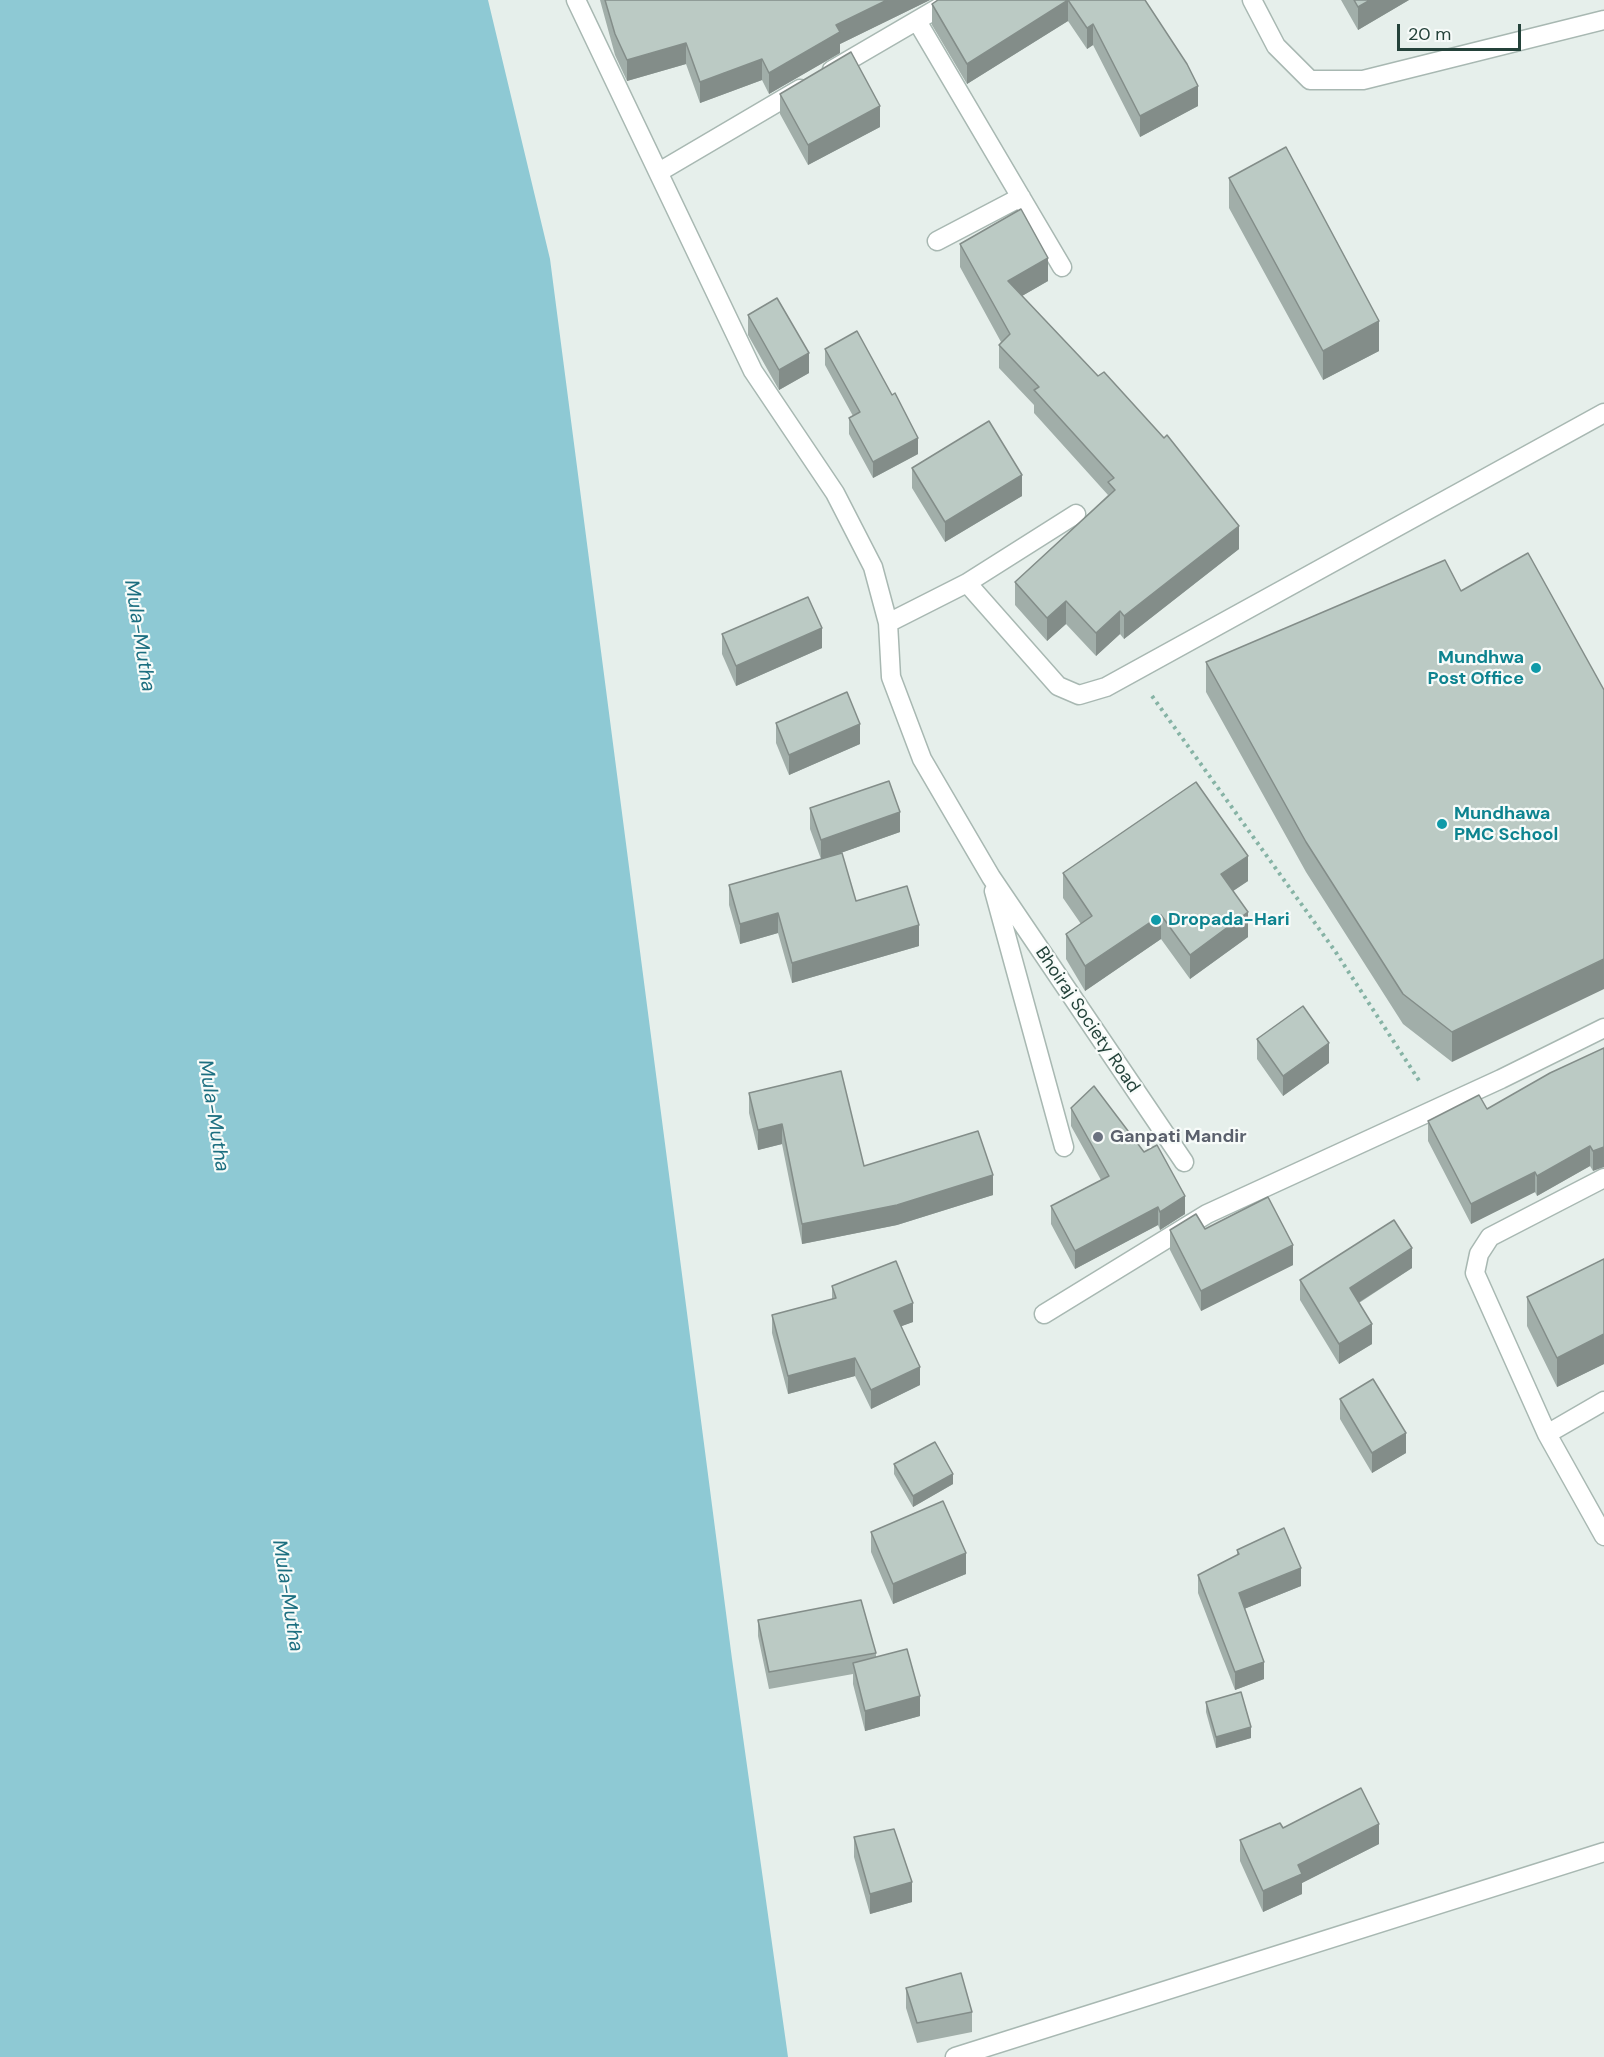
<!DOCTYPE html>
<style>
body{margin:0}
#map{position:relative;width:1604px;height:2057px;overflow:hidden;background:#e6efeb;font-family:"DM Sans",sans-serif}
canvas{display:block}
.scale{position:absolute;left:1397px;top:24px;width:124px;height:27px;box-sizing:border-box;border:3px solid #24423a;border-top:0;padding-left:8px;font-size:18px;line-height:21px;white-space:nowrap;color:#24423a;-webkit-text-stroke:4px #f7fbf9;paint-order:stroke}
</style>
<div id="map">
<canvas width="1604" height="2057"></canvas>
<div class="scale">20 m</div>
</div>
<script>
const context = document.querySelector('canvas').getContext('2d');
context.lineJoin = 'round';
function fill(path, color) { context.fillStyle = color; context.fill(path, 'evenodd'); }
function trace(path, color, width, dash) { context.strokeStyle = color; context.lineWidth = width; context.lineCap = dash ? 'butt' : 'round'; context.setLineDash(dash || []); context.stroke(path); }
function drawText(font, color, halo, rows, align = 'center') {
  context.font = font + ' "DM Sans",sans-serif'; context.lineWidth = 4.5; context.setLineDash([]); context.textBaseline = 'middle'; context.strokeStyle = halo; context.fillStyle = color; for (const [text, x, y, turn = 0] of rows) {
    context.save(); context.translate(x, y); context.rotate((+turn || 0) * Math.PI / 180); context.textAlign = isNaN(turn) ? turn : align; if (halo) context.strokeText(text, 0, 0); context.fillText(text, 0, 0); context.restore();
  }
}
const water = new Path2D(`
 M 0,0 L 488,0 L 550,259 L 732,1659 L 788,2057 L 0,2057 Z`);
const path = new Path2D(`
 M 1152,696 L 1335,951 L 1420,1082`);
const minor = new Path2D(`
 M 576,0 L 753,371 L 835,493 L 873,567 L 888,623 L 891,677 L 922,759 L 991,877 L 1184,1162
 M 1252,0 L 1276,46 L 1310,80 L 1363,80 L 1604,20
 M 917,21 L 1062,267
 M 832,70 L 952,0
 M 659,172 L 800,89
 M 937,241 L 1021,197
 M 1076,514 L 967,583 L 1058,686 L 1079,695 L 1106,687 L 1604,413
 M 888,623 L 967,583
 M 994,891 L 1064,1147
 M 1604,1178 L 1490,1237 L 1479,1254 L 1475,1273 L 1547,1434 L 1604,1536
 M 1044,1314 L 1207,1214 L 1501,1079 L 1604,1028
 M 1547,1434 L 1604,1401
 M 955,2057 L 1604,1852`);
const wall = new Path2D(`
 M 600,0 L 930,0 L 840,44 L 840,53 L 769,94 L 762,80 L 700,103 L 686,64 L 627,81 L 615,55 Z
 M 938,0 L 1145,0 L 1198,106 L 1140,137 L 1093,45 L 1087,49 L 1068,21 L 967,84 L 932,25 L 932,4 Z
 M 1341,0 L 1409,0 L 1358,30 Z
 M 780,94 L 880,127 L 808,165 L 780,114 Z
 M 1229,178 L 1379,351 L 1323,380 L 1229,208 Z
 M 960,244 L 1048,281 L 1022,296 L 1239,549 L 1124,639 L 1120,634 L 1096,656 L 1066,624 L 1047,641 L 1015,605 L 1015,582 L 1108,495 L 1034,413 L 1034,405 L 999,368 L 999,345 L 1001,342 L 960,267 Z
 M 748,315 L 809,373 L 779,390 L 748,335 Z
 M 825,349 L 892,395 L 918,454 L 873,478 L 849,434 L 849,418 L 853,416 L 825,365 Z
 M 912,468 L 1022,496 L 945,542 L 912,488 Z
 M 1461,591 L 1452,1062 L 1403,1024 L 1306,872 L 1206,692 L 1206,662 Z
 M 722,634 L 822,648 L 736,686 L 722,654 Z
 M 776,723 L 860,744 L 789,775 L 776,743 Z
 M 810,808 L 900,832 L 829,857 L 856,901 L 919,946 L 792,983 L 778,933 L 740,944 L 729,905 L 729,885 L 821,859 L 810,829 Z
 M 1063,873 L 1248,881 L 1233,891 L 1248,937 L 1190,979 L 1161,939 L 1085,991 L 1066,959 L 1066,934 L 1081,924 L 1063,898 Z
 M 1257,1039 L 1329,1063 L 1283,1096 L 1257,1059 Z
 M 1604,1048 L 1593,1171 L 1590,1166 L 1537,1196 L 1535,1192 L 1471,1224 L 1428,1141 L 1428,1121 L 1487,1109 Z
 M 749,1093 L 864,1166 L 993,1195 L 897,1225 L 802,1244 L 782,1144 L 758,1150 L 749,1113 Z
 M 1071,1108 L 1185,1214 L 1160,1230 L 1158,1225 L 1075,1269 L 1051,1224 L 1051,1206 L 1101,1180 L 1071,1126 Z
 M 1205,1229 L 1293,1265 L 1201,1311 L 1170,1250 L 1170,1230 Z
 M 1604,1259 L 1604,1364 L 1557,1387 L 1527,1326 L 1527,1297 Z
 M 1412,1268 L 1359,1303 L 1372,1344 L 1339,1364 L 1300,1300 L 1300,1280 Z
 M 832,1286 L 913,1322 L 901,1326 L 920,1385 L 871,1409 L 855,1376 L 788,1394 L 772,1333 L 772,1315 L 832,1299 Z
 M 1340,1399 L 1406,1453 L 1372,1473 L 1340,1419 Z
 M 894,1464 L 953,1484 L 913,1507 L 894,1474 Z
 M 871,1532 L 966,1574 L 893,1604 L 871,1552 Z
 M 1237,1550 L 1301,1586 L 1244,1609 L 1264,1679 L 1235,1690 L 1198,1593 L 1198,1575 L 1237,1555 Z
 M 758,1620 L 876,1653 L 876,1657 L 920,1716 L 865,1731 L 853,1684 L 853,1674 L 769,1689 L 758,1636 Z
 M 1206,1702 L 1251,1738 L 1216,1748 L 1206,1712 Z
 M 1283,1828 L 1379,1844 L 1302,1883 L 1302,1894 L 1263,1912 L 1240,1861 L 1240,1840 Z
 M 854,1837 L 912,1902 L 870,1914 L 854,1857 Z
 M 906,1988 L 972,2012 L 972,2032 L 917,2043 L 906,2008 Z`);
const shadedWall = new Path2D(`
 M 887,0 L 930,0 L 840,44 L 840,53 L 769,94 L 769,73 L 836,25 Z
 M 1068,0 L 1068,21 L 967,84 L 967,64 Z
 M 1370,0 L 1409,0 L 1358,30 L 1358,7 Z
 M 1093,24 L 1093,45 L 1087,49 L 1087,28 Z
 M 686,43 L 686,64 L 627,81 L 627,60 Z
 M 762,59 L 762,80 L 700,103 L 700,82 Z
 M 1198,86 L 1198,106 L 1140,137 L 1140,116 Z
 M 880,106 L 880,127 L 808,165 L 808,145 Z
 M 1048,258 L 1048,281 L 1008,304 L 1008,281 Z
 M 1379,321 L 1379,351 L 1323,380 L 1323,351 Z
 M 809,353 L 809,373 L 779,390 L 779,370 Z
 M 918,438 L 918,454 L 873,478 L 873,462 Z
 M 1022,475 L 1022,496 L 945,542 L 945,522 Z
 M 1239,526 L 1239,549 L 1124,639 L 1124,616 Z
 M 1066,601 L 1066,624 L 1047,641 L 1047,618 Z
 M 1120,611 L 1120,634 L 1096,656 L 1096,633 Z
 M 822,628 L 822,648 L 736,686 L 736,666 Z
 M 860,724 L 860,744 L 789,775 L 789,755 Z
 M 900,812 L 900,832 L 821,860 L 821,840 Z
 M 1248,856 L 1248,881 L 1221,899 L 1221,874 Z
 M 1248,912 L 1248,937 L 1190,979 L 1190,955 Z
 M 778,913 L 778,933 L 740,944 L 740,924 Z
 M 1161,915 L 1161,939 L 1085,991 L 1085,966 Z
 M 919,925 L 919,946 L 792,983 L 792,963 Z
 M 1604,959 L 1604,989 L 1452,1062 L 1452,1032 Z
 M 1329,1043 L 1329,1063 L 1283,1096 L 1283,1076 Z
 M 782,1124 L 782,1144 L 758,1150 L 758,1130 Z
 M 1590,1146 L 1590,1166 L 1537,1196 L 1537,1176 Z
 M 1604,1147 L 1604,1167 L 1593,1171 L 1593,1151 Z
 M 1535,1172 L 1535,1192 L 1471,1224 L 1471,1204 Z
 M 993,1175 L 993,1195 L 897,1225 L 802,1244 L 802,1224 Z
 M 1185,1196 L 1185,1214 L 1160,1230 L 1160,1212 Z
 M 1158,1207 L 1158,1225 L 1075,1269 L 1075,1251 Z
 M 1293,1245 L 1293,1265 L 1201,1311 L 1201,1291 Z
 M 1412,1248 L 1412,1268 L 1350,1308 L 1350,1288 Z
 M 913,1303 L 913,1322 L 894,1329 L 894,1311 Z
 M 1372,1324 L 1372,1344 L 1339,1364 L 1339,1344 Z
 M 1604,1334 L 1604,1364 L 1557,1387 L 1557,1358 Z
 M 855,1358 L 855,1376 L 788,1394 L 788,1376 Z
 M 920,1367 L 920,1385 L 871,1409 L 871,1390 Z
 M 1406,1433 L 1406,1453 L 1372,1473 L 1372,1453 Z
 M 953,1474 L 953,1484 L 913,1507 L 913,1496 Z
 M 966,1553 L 966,1574 L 893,1604 L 893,1584 Z
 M 1301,1568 L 1301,1586 L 1239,1611 L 1239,1593 Z
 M 1264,1662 L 1264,1679 L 1235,1690 L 1235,1672 Z
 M 920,1696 L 920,1716 L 865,1731 L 865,1711 Z
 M 1251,1727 L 1251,1738 L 1216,1748 L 1216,1737 Z
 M 1379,1824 L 1379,1844 L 1302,1883 L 1302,1894 L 1263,1912 L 1263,1891 L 1298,1865 Z
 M 912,1882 L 912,1902 L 870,1914 L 870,1894 Z`);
const building = new Path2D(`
 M 605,0 L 887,0 L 836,25 L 840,32 L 769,73 L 762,59 L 700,82 L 686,43 L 627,60 L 615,34 Z
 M 938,0 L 1145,0 L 1187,64 L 1198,86 L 1140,116 L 1093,24 L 1087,28 L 1068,0 L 967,64 L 932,4 Z
 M 1354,0 L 1370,0 L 1358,7 Z
 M 851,52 L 880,106 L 808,145 L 780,94 Z
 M 1286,147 L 1379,321 L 1323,351 L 1229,178 Z
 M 1021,209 L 1048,258 L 1008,281 L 1098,376 L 1104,372 L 1164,438 L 1167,435 L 1239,526 L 1124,616 L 1120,611 L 1096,633 L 1066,601 L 1047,618 L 1015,582 L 1115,490 L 1108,482 L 1114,478 L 1034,390 L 1039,387 L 999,345 L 1010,334 L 960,244 Z
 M 777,298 L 809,353 L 779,370 L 748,315 Z
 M 857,331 L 892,395 L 895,393 L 918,438 L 873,462 L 849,418 L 860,412 L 825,349 Z
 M 989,421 L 1022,475 L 945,522 L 912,468 Z
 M 1528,553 L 1604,690 L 1604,959 L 1452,1032 L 1403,994 L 1306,842 L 1206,662 L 1445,560 L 1461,591 Z
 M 808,597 L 822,628 L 736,666 L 722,634 Z
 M 847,692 L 860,724 L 789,755 L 776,723 Z
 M 889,781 L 900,812 L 821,840 L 810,808 Z
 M 1196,782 L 1248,856 L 1221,874 L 1248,912 L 1190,955 L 1161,915 L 1085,966 L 1066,934 L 1092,916 L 1063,873 Z
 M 842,853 L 856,901 L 907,886 L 919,925 L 792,963 L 778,913 L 740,924 L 729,885 Z
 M 1303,1006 L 1329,1043 L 1283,1076 L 1257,1039 Z
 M 1604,1048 L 1604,1147 L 1593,1151 L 1590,1146 L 1537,1176 L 1535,1172 L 1471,1204 L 1428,1121 L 1479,1095 L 1487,1109 L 1550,1073 Z
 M 841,1071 L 864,1166 L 978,1131 L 993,1175 L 897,1205 L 802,1224 L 782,1124 L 758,1130 L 749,1093 Z
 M 1094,1086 L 1144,1152 L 1157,1145 L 1185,1196 L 1160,1212 L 1158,1207 L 1075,1251 L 1051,1206 L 1109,1176 L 1071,1108 Z
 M 1268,1197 L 1293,1245 L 1201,1291 L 1170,1230 L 1196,1214 L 1205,1229 Z
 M 1394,1220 L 1412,1248 L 1350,1288 L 1372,1324 L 1339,1344 L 1300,1280 Z
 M 1604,1259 L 1604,1334 L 1557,1358 L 1527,1297 Z
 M 896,1261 L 913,1303 L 894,1311 L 920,1367 L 871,1390 L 855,1358 L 788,1376 L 772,1315 L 836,1298 L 832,1286 Z
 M 1373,1379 L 1406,1433 L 1372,1453 L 1340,1399 Z
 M 935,1442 L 953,1474 L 913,1496 L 894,1464 Z
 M 943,1501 L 966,1553 L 893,1584 L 871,1532 Z
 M 1284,1528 L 1301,1568 L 1239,1593 L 1264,1662 L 1235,1672 L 1198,1575 L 1239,1554 L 1237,1550 Z
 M 861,1600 L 876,1653 L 769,1672 L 758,1620 Z
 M 907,1649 L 920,1696 L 865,1711 L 853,1663 Z
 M 1241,1692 L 1251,1727 L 1216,1737 L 1206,1702 Z
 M 1361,1788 L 1379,1824 L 1298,1865 L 1302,1874 L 1263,1891 L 1240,1840 L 1280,1823 L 1283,1828 Z
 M 894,1829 L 912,1882 L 870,1894 L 854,1837 Z
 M 961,1973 L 972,2012 L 917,2023 L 906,1988 Z`);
const markers = [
 [1536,668,6,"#0f9aa8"],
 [1442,824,6,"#0f9aa8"],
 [1156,920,6,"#0f9aa8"],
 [1098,1137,6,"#6b7280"]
];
const cultureNames = [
 ["Mundhwa",1524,658,"right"],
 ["Post Office",1524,679,"right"],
 ["Mundhawa",1454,814],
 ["PMC School",1454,835],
 ["Dropada-Hari",1168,920]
];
const streetNames = [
 ["Bhoiraj Society Road",1087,1020,56]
];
const worshipNames = [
 ["Ganpati Mandir",1110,1137]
];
const waterNames = [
 ["Mula-Mutha",139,636,81],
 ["Mula-Mutha",213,1116,81],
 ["Mula-Mutha",287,1596,81]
];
fill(water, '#8ec9d4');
trace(minor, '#a8b8b2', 21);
trace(path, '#86b3a5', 4, [3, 4.5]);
trace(minor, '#fff', 18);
fill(wall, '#a1aea9');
fill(shadedWall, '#838d89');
fill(building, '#bbcac4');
trace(building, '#838d89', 1.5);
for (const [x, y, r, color] of markers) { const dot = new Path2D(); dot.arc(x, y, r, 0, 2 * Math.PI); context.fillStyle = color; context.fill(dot); trace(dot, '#f7fbf9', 2); }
drawText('bold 18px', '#0d838f', '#f7fbf9', cultureNames, 'left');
drawText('18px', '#24423a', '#f7fbf9', streetNames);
drawText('bold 18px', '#5b616d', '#f7fbf9', worshipNames, 'left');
drawText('italic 20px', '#1c6f80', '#f7fbf9', waterNames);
</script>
